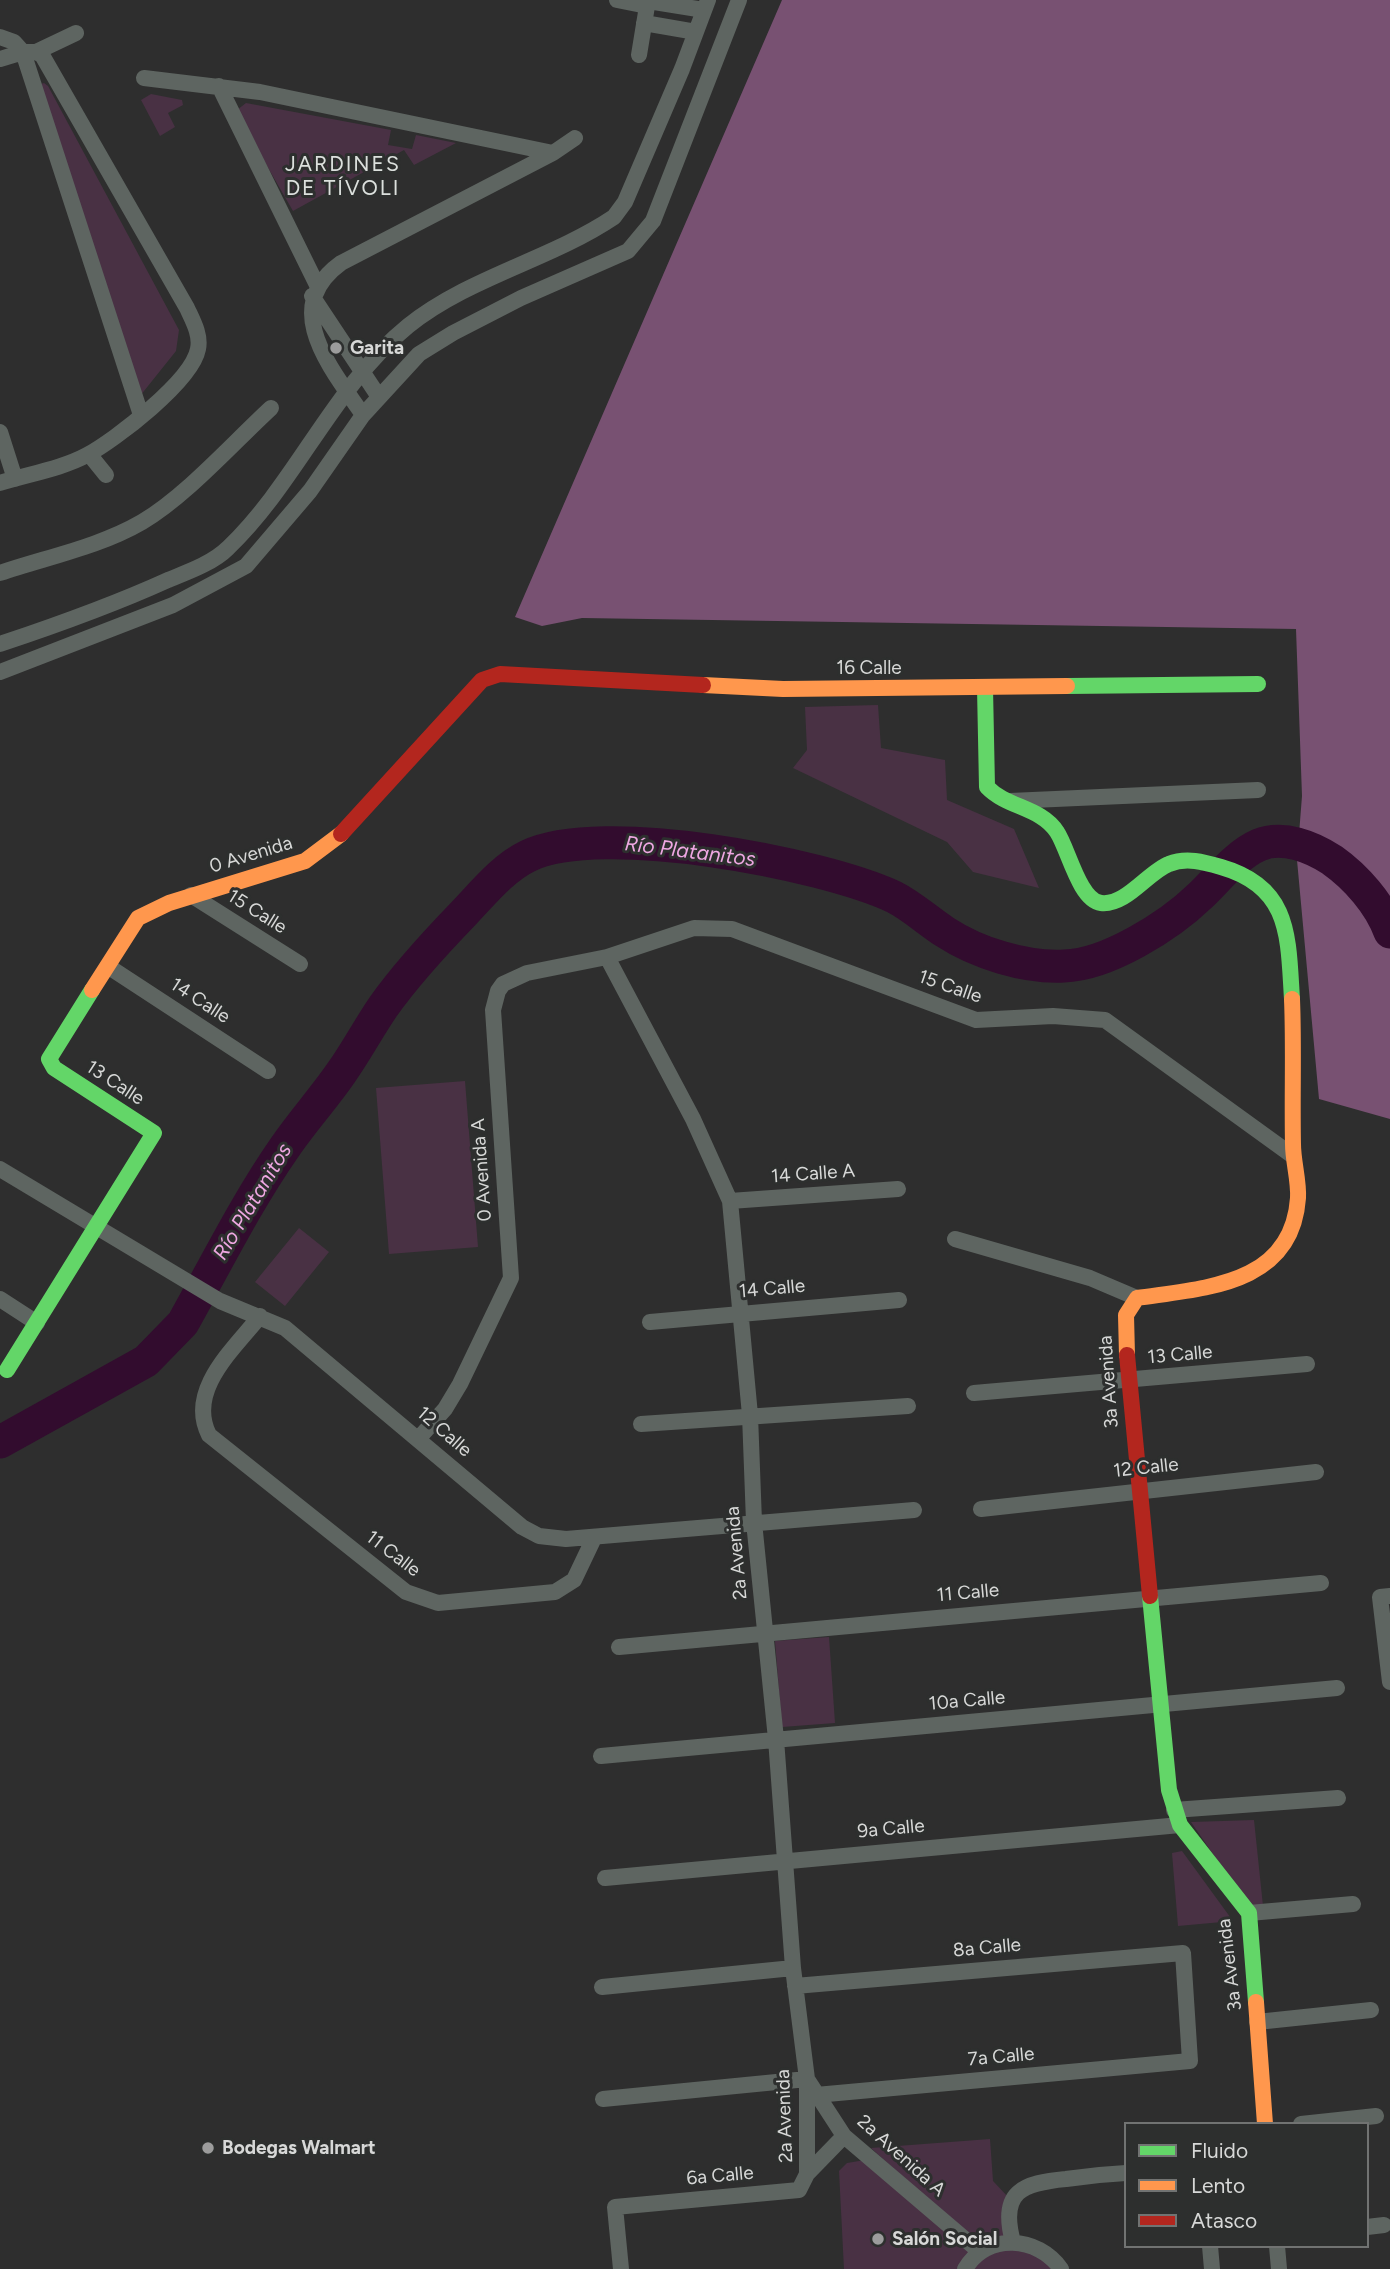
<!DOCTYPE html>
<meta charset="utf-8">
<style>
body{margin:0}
#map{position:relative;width:1390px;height:2269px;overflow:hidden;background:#2e2e2e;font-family:Figtree,sans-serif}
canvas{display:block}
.legend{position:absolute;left:1124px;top:2122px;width:245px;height:126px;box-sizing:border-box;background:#2d2f2e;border:2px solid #717372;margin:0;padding:9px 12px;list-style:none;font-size:21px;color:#d7d8d7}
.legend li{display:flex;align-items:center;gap:14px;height:35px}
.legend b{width:35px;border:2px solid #717372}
</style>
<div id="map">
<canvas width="1390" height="2269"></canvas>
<ul class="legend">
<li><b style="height:9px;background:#63d668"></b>Fluido</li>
<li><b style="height:9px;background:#ff974d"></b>Lento</li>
<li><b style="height:9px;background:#b3261e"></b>Atasco</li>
</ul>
</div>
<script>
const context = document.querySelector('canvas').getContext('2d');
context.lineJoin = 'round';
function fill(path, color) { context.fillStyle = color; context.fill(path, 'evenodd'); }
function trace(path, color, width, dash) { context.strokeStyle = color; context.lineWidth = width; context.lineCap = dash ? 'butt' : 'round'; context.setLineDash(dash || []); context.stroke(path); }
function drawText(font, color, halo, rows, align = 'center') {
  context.font = font + ' Figtree,sans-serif'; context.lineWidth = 6; context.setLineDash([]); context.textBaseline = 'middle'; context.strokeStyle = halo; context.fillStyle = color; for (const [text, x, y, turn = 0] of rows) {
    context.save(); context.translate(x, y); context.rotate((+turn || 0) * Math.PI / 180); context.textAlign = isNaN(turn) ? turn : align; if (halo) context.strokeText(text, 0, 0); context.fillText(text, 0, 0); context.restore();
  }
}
const green = new Path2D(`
 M 44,83 L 48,86 L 179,330 L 176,351 L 140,396 L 41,84 Z
 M 151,94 L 182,100 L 183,105 L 168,113 L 175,127 L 160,136 L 141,100 Z
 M 246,103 L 391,130 L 388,145 L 412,149 L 416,135 L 456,143 L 414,165 L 404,150 L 293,211 L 241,121 L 237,110 Z
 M 878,705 L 881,748 L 945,760 L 947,800 L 1014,829 L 1039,888 L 973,872 L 947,842 L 793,768 L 807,750 L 805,707 Z
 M 465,1081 L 478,1247 L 389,1254 L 376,1088 Z
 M 299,1228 L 329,1252 L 285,1306 L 255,1282 Z
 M 829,1637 L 835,1723 L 782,1727 L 775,1641 Z
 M 1254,1820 L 1263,1906 L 1250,1908 L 1191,1822 Z
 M 1182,1851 L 1233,1921 L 1178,1926 L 1172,1853 Z
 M 990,2139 L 993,2181 L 1009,2198 L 1009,2239 L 981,2247 L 871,2148 Z
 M 865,2160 L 973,2252 L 961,2269 L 844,2269 L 839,2171 L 847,2163 Z
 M 1013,2242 L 1061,2269 L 965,2269 Z`);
const forest = new Path2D(`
 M 782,0 L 1390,0 L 1390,1119 L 1319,1099 L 1297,860 L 1302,796 L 1296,629 L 582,618 L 542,626 L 515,617 Z`);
const river = new Path2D(`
 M 0,1442 L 146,1361 L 183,1323 C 216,1264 246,1203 285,1147 C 302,1122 323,1099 341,1073 C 356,1052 368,1029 383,1007 C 407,973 435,943 464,913 C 483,893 503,868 528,856 C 601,821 821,863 894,897 C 912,906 928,921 945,932 C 977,953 1025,968 1064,966 C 1107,965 1169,926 1200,896 C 1218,879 1236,855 1259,845 C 1283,835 1312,847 1332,860 C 1356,877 1380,904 1390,932`);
const street = new Path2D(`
 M 617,0 L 647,6
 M 648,1 L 704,10
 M 644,23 L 696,32
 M 0,37 L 14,42 L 23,52 L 141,415
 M 639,55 L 648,0
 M 0,59 L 23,52 L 36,52 L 76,33
 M 144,78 L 260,92 L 553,153 L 575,138
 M 219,86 L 317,285
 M 312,296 L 379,397
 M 363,415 C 331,368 279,308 341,263 L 553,153
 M 0,432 L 15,479
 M 89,454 L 106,475
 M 0,483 C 28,474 61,469 87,455 C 115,440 192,381 198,349 C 201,335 193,321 187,308 L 42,55 L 36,52
 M 0,573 C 47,557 99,547 142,522 C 186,496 233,443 271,408
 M 0,644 C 57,625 113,605 168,580 C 188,572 213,563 228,548 C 297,482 333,387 408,326 C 469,277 550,260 614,217 L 625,202 L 682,69 L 708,0
 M 0,672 L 173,605 L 246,566 L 310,491 L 363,415 L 419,354 L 453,333 L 521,298 L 628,251 L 653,221 L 739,0
 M 1010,801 L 1258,790
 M 191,895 L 300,964
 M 607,957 L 693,1119 L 730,1201 L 750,1415 L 754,1522 L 776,1739 L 793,1968 L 807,2079 L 807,2174
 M 109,967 L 268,1071
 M 0,1169 L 220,1301 L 285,1328 L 522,1527 L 539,1536 L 566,1539 L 914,1510
 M 730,1201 L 898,1189
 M 955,1239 L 1090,1278 L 1137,1298
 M 0,1299 L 37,1323
 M 260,1316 C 235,1348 186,1390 209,1435 L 406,1592 L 438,1603 L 555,1592 L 574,1580 L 594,1538
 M 650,1322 L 899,1300
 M 974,1393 L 1307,1364
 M 641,1424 L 908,1406
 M 419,1438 L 445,1409 L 460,1384 L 511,1278 L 493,1010 L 498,991 L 503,984 L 527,973 L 607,957 L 694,928 L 732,929 L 976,1020 L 1053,1016 L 1105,1020 L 1293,1156
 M 981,1509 L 1316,1472
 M 1390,1596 L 1380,1597 L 1390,1682
 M 619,1647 L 1321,1583
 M 601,1756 L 1337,1688
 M 1174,1810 L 1338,1798
 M 605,1878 L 1180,1825
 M 1249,1913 L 1353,1904
 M 795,1986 L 1183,1953 L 1190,2061 L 816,2095
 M 602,1987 L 793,1968
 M 1257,2022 L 1371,2010
 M 603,2099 L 807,2079 L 844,2136 L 980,2252
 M 1301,2124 L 1376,2116
 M 1367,2227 L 1384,2225
 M 1013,2242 C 999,2191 1023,2183 1066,2179 C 1086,2176 1106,2174 1126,2173
 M 1210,2246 L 1212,2269
 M 1277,2246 L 1279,2269
 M 621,2269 L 615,2207 L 799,2190 L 807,2174 L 844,2136
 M 965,2269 C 987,2232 1038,2236 1061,2269`);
const fast = new Path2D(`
 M 1067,686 L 1258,684
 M 985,688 L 987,787 C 1007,808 1041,807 1057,832 C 1068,848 1079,900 1101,903 C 1126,906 1148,872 1169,864 C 1186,857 1204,862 1221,867 C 1291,887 1288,937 1292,999
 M 7,1370 L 154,1133 L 54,1068 L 49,1059 L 92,990
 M 1150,1596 L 1169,1790 L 1180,1825 L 1249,1913 L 1256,2002`);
const slow = new Path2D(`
 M 703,685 L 783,689 L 1067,686
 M 92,990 L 138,918 L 169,903 L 305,861 L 341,834
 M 1127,1355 L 1126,1315 L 1137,1298 C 1203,1288 1292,1286 1298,1198 C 1299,1180 1293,1162 1293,1144 C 1292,1096 1294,1047 1292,999
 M 1256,2002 L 1265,2124`);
const jam = new Path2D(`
 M 341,834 L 482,680 L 500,674 L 703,685
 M 1127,1355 L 1150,1596`);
const markers = [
 [336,348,7,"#9c9c9c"],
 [208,2148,7,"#9c9c9c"],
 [878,2239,7,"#9c9c9c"]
];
const poiNames = [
 ["Garita",350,348],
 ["Bodegas Walmart",222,2148],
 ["Salón Social",892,2239]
];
const streetNames = [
 ["16 Calle",869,668],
 ["0 Avenida",251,855,-17],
 ["15 Calle",257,912,32],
 ["15 Calle",950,987,19],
 ["14 Calle",200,1001,33],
 ["13 Calle",115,1083,33],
 ["0 Avenida A",482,1170,-94],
 ["14 Calle A",813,1174,-4],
 ["14 Calle",772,1289,-5],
 ["13 Calle",1180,1355,-5],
 ["3a Avenida",1109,1382,-94],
 ["12 Calle",444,1432,41],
 ["12 Calle",1146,1468,-6],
 ["2a Avenida",737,1553,-95],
 ["11 Calle",393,1554,37],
 ["11 Calle",968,1593,-5],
 ["10a Calle",967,1701,-5],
 ["9a Calle",891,1829,-5],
 ["8a Calle",987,1948,-5],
 ["3a Avenida",1230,1965,-97],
 ["7a Calle",1001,2057,-5],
 ["2a Avenida",785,2116,-92],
 ["2a Avenida A",901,2156,42],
 ["6a Calle",720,2176,-5]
];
const neighbourhoodNames = [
 ["JARDINES",343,165],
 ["DE TÍVOLI",343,189]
];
const waterNames = [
 ["Río Platanitos",690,852,7],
 ["Río Platanitos",253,1202,-59]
];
fill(green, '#493144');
fill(forest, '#785172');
trace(river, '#320c2e', 33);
trace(street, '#5e6561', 16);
trace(fast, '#63d668', 16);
trace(slow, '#ff974d', 16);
trace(jam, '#b3261e', 16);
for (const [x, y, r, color] of markers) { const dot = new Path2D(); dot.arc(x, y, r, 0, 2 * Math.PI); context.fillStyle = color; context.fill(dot); trace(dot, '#2d2f2e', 2.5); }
drawText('bold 19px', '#d7d8d7', '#2d2f2e', poiNames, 'left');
drawText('19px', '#d7d8d7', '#2d2f2e', streetNames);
context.letterSpacing = '2px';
drawText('21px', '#dce0dd', '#2d2f2e', neighbourhoodNames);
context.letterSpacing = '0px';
drawText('italic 21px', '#eea7e2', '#2d2f2e', waterNames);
</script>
